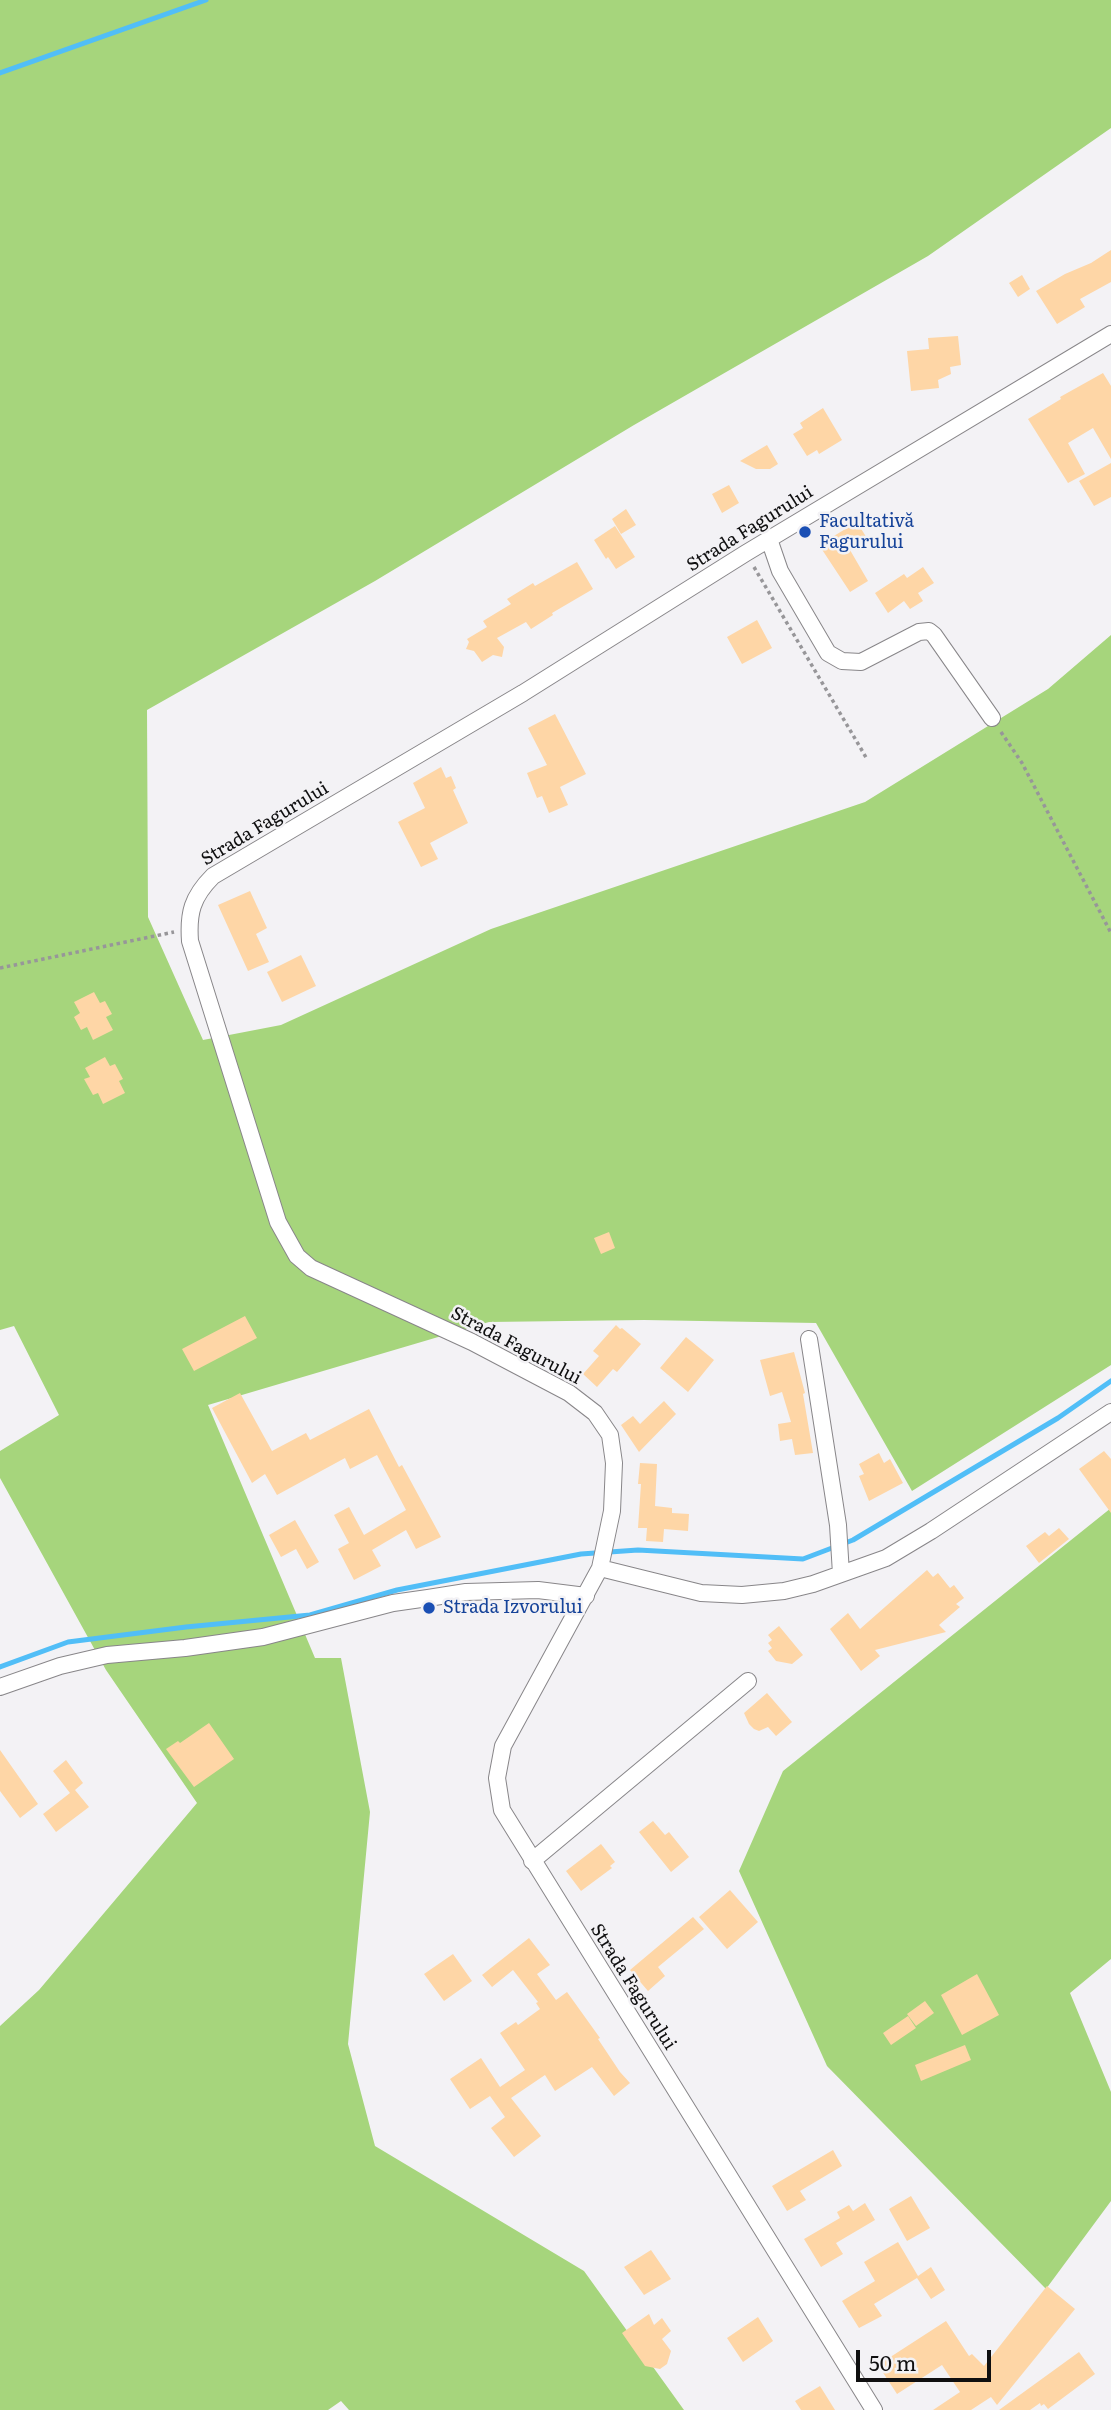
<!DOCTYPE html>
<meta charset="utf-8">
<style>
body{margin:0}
#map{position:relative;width:1111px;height:2410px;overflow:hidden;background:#f3f2f5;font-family:Literata,serif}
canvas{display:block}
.scale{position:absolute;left:856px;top:2350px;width:135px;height:32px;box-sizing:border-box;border:4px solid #0f0f10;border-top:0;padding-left:9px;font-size:21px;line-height:24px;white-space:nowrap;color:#0f0f10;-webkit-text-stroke:5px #f3f2f5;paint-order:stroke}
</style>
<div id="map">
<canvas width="1111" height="2410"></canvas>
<div class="scale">50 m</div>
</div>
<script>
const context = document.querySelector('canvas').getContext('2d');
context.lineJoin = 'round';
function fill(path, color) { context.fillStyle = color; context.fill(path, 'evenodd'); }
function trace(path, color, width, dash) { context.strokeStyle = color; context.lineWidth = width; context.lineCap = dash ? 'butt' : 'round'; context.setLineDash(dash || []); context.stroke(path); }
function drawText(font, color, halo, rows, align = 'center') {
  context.font = font + ' Literata,serif'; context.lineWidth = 5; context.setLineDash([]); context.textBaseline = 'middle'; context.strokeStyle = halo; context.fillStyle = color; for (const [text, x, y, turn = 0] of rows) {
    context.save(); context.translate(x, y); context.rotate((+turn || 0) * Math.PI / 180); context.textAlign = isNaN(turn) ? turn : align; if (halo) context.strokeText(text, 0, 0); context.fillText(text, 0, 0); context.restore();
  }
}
const green = new Path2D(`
 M 0,0 L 1111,0 L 1111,128 L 928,256 L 634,425 L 375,581 L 147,710 L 148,917 L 203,1040 L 281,1025 L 491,929 L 865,802 L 1048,689 L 1111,635 L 1111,1365 L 912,1491 L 816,1323 L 644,1320 L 489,1322 L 208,1405 L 315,1658 L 341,1658 L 370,1812 L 348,2044 L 375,2146 L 584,2271 L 684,2410 L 349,2410 L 341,2401 L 328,2410 L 0,2410 L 0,2026 L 39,1990 L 197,1803 L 106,1670 L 0,1478 L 0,1451 L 59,1415 L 14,1326 L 0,1330 Z
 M 1111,1508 L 1111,1959 L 1070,1993 L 1111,2092 L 1111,2201 L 1046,2289 L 827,2066 L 739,1871 L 783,1771 Z`);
const stream = new Path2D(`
 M 0,73 L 206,0
 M 0,1667 L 68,1642 L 186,1627 L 310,1615 L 397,1590 L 581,1554 L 638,1550 L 803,1559 L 853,1540 L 1058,1418 L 1111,1381`);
const building = new Path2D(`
 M 1111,250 L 1111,282 L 1080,299 L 1085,307 L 1057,324 L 1036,291 L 1065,274 L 1091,263 Z
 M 1022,275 L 1030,289 L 1018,297 L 1009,283 Z
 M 958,336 L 961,365 L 950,367 L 951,374 L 938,380 L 939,388 L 911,391 L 907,351 L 929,349 L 928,338 Z
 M 1103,373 L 1111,386 L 1111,459 L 1093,428 L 1068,443 L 1085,474 L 1068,483 L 1028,419 L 1061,399 L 1060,397 Z
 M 823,408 L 842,440 L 819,454 L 817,450 L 807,456 L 793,434 L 803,428 L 800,423 Z
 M 767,445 L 778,464 L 770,469 L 756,469 L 740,461 Z
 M 1111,463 L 1111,497 L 1094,506 L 1079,481 Z
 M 729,485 L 739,503 L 722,513 L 712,494 Z
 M 626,509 L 636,525 L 621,534 L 612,519 Z
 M 857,522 L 868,540 L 850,550 L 868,581 L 850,592 L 819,545 Z
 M 615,526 L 635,557 L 616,569 L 608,557 L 606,559 L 594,540 Z
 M 577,562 L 593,589 L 552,613 L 553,615 L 531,629 L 526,622 L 497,638 L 504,647 L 502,657 L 493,655 L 482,662 L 474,651 L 466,649 L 469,642 L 467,639 L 487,627 L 483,621 L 511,604 L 507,599 L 533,583 L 535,586 Z
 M 923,567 L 934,583 L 918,593 L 923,601 L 910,609 L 904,601 L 888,613 L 875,593 L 904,574 L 907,578 Z
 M 757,620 L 772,648 L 742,664 L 727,637 Z
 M 555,714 L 586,774 L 560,787 L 568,805 L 549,813 L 542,796 L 537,798 L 527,773 L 547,765 L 528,728 Z
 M 441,767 L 446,778 L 451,776 L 456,788 L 453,790 L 468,823 L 430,843 L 438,859 L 421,867 L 398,822 L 425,808 L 413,783 Z
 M 250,891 L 267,928 L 256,934 L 269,962 L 248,971 L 218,905 Z
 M 301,955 L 316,986 L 282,1002 L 267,972 Z
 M 94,992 L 100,1003 L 105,1001 L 112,1014 L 106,1017 L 113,1030 L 93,1040 L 87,1027 L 81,1030 L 74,1017 L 80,1013 L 74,1002 Z
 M 105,1057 L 110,1066 L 115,1064 L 123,1079 L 119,1081 L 125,1093 L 103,1104 L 98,1093 L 93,1095 L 84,1079 L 90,1077 L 85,1068 Z
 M 609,1232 L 615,1248 L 601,1254 L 594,1238 Z
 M 245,1316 L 257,1338 L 194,1371 L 182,1349 Z
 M 616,1325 L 620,1329 L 622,1328 L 641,1344 L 617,1372 L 613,1369 L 597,1387 L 583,1374 L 599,1356 L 593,1351 Z
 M 686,1337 L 714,1360 L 688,1392 L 660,1368 Z
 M 794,1352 L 805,1393 L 803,1394 L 813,1453 L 795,1455 L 792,1439 L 780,1441 L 778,1424 L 791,1422 L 782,1392 L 770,1396 L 760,1360 Z
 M 240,1393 L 272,1451 L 306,1433 L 310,1440 L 369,1409 L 399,1467 L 402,1465 L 441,1537 L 416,1549 L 406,1530 L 372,1550 L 381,1566 L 354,1580 L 338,1549 L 349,1543 L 334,1515 L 349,1507 L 364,1535 L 406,1510 L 377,1455 L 350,1469 L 345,1458 L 277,1495 L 265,1474 L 252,1483 L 212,1408 Z
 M 664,1401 L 676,1414 L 639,1452 L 621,1425 L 633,1416 L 640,1424 Z
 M 1104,1451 L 1111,1459 L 1111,1513 L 1079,1469 Z
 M 879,1453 L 884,1463 L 890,1459 L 903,1483 L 869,1501 L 859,1476 L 864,1474 L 859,1464 Z
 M 640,1463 L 657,1464 L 655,1506 L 672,1508 L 672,1513 L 689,1514 L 688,1531 L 664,1529 L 663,1542 L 646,1541 L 647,1528 L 638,1528 L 641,1484 L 638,1484 Z
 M 295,1520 L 319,1562 L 307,1569 L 296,1549 L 281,1557 L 269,1535 Z
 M 1059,1528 L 1069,1539 L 1039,1563 L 1026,1546 L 1045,1532 L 1049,1536 Z
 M 927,1570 L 933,1577 L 938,1573 L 950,1588 L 954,1585 L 964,1598 L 956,1604 L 960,1607 L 939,1625 L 946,1632 L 875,1650 L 880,1656 L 861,1671 L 830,1629 L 848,1613 L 860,1629 Z
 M 779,1626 L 803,1655 L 792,1664 L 776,1661 L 768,1651 L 772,1648 L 768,1643 L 772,1640 L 768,1635 Z
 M 767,1693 L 792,1722 L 776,1736 L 768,1727 L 759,1731 L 754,1729 L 749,1724 L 744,1713 Z
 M 209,1723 L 234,1759 L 194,1787 L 166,1749 L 178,1741 L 180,1743 Z
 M 0,1750 L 38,1804 L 20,1818 L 0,1791 Z
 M 66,1760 L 83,1783 L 75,1790 L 89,1807 L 56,1832 L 43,1814 L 70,1793 L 53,1771 Z
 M 653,1821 L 665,1835 L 669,1832 L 689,1857 L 671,1872 L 639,1832 Z
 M 601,1844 L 615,1862 L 610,1866 L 612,1868 L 581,1891 L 566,1871 Z
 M 730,1890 L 758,1922 L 727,1949 L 699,1917 Z
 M 693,1917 L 704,1929 L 658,1967 L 665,1976 L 648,1991 L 630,1970 Z
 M 529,1938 L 550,1965 L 537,1974 L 556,2000 L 567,1992 L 600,2038 L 598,2039 L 620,2072 L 630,2083 L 614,2096 L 592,2067 L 555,2091 L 545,2075 L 511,2098 L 541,2136 L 514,2157 L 491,2128 L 505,2117 L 490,2096 L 470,2109 L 450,2079 L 481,2058 L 500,2087 L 525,2070 L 500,2033 L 516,2022 L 518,2025 L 540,2009 L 536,2003 L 538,2002 L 513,1970 L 492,1987 L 482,1975 Z
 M 453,1954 L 472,1981 L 444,2001 L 424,1974 Z
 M 977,1974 L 999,2015 L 962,2035 L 941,1995 Z
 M 925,2001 L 934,2013 L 916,2026 L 907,2014 Z
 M 908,2016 L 916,2028 L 891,2045 L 883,2033 Z
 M 965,2045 L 971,2060 L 921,2081 L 915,2065 Z
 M 833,2150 L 842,2166 L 800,2191 L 806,2200 L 787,2211 L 772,2186 Z
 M 911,2196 L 930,2228 L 907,2241 L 889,2209 Z
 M 865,2203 L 875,2220 L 836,2243 L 843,2254 L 821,2267 L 804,2239 L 840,2218 L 837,2212 L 849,2205 L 853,2211 Z
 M 898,2242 L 918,2276 L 931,2267 L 945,2290 L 931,2299 L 917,2278 L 874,2304 L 882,2316 L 859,2328 L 842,2301 L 875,2281 L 864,2262 Z
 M 651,2250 L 671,2279 L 644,2295 L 624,2267 Z
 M 1047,2286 L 1075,2309 L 997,2405 L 991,2397 L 971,2410 L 933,2410 L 960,2392 L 942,2365 L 897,2394 L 878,2365 L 946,2321 L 969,2356 L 972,2354 L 984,2366 Z
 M 649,2314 L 654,2325 L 662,2318 L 671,2331 L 662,2339 L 671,2351 L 667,2364 L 660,2369 L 645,2366 L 622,2333 Z
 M 758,2317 L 773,2341 L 743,2362 L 727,2338 Z
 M 1079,2352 L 1095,2374 L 1048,2409 L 1044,2404 L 1041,2406 L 1040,2403 L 1030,2410 L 999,2410 Z
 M 820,2386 L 835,2410 L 801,2410 L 795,2401 Z`);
const path = new Path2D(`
 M 754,567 L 867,759
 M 1001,732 L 1022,763 L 1111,933
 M 0,968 L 174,932`);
const minor = new Path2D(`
 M 769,539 L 780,571 L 828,653 L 842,661 L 861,662 L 919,632 L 929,631 L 934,635 L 992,718
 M 809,1339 L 838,1525 L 841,1574
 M 600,1568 L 701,1593 L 742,1595 L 784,1591 L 813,1584 L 886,1558 L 931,1531 L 1111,1412
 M 0,1687 L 60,1666 L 107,1655 L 185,1648 L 263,1637 L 393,1603 L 428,1598 L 466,1592 L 538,1590 L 586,1596
 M 532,1861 L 748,1681
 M 874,2410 L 502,1810 L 497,1778 L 503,1746 L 600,1568 L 612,1511 L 614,1463 L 610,1435 L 595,1413 L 569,1393 L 472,1342 L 311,1268 L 297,1256 L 278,1222 L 190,941 C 188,913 192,897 213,876 L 523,693 L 746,553 L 1111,334`);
const markers = [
 [805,532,7,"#1a4fb4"],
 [429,1608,7,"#1a4fb4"]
];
const transitNames = [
 ["Facultativă",819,522],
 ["Fagurului",819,543],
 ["Strada Izvorului",443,1608]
];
const streetNames = [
 ["Strada Fagurului",750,529,-32],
 ["Strada Fagurului",265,824,-31],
 ["Strada Fagurului",516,1346,28],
 ["Strada Fagurului",633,1987,58]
];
fill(green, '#a6d57c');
trace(stream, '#51bef7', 5);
fill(building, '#fed6a6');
trace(minor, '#888689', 18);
trace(path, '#979699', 3.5, [3.5, 3.5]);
trace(minor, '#fff', 16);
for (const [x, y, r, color] of markers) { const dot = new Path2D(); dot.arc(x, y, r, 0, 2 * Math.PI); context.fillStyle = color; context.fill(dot); trace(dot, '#f3f2f5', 2.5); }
drawText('18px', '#164399', '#f3f2f5', transitNames, 'left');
drawText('18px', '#0f0f10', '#f3f2f5', streetNames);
</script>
